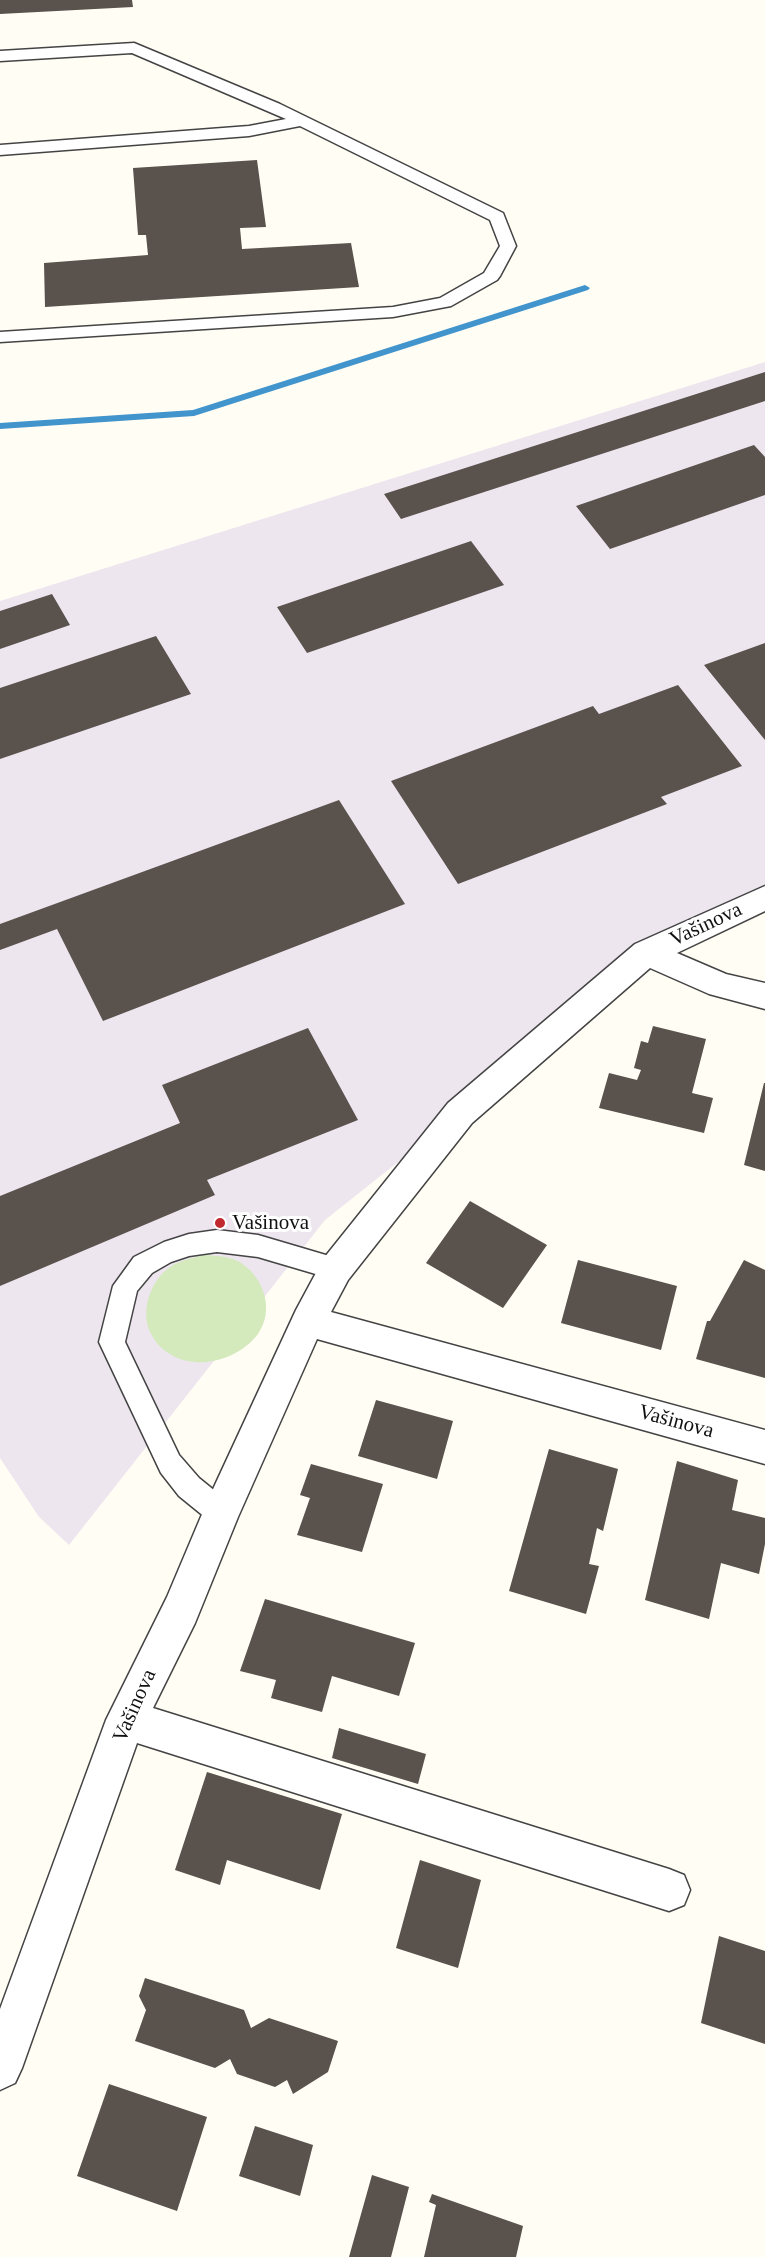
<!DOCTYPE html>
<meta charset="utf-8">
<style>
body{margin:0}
canvas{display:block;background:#fffdf4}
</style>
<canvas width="765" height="2257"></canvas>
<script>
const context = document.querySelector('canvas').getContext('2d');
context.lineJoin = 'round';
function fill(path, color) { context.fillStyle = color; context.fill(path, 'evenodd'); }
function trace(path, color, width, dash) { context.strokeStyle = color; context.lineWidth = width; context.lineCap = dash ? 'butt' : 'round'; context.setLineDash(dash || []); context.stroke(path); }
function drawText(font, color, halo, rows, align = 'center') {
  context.font = font + ' "Times New Roman",serif'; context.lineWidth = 6; context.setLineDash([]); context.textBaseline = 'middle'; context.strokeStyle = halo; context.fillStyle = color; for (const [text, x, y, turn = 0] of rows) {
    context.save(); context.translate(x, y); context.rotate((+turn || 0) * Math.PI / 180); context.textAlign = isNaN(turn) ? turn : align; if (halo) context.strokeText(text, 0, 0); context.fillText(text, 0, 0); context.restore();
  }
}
const industrial = new Path2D(`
 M 765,362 L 765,898 L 646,953 L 460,1113 L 325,1220 L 69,1545 L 39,1517 L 0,1458 L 0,601 Z`);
const green = new Path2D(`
 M 205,1255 C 218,1256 233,1256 244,1265 C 265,1281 274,1311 258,1334 C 232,1368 172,1376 150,1332 C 140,1310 151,1280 170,1267 C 181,1260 192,1258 205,1255 Z`);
const stream = new Path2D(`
 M 585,285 L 590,288 L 588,290 L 194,416 L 0,429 L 0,423 L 193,410 Z`);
const building = new Path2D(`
 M 0,0 L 132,0 L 133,7 L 0,14 Z
 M 257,160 L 266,227 L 240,228 L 242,249 L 351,243 L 359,287 L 45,307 L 44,263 L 148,255 L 146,235 L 138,235 L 133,168 Z
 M 765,372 L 765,401 L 401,519 L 384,494 Z
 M 754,445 L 765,457 L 765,495 L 610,549 L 576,506 Z
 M 471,541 L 504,585 L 307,653 L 277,607 Z
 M 52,594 L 70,625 L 0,649 L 0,611 Z
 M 156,636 L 191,694 L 0,759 L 0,688 Z
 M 765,643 L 765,740 L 704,665 Z
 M 678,685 L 742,766 L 661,797 L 667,804 L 458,884 L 391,781 L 593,706 L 599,714 Z
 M 339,800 L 405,904 L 103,1021 L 57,929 L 0,950 L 0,924 Z
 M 653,1026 L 706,1039 L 692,1093 L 713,1098 L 704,1133 L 599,1108 L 609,1073 L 637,1080 L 641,1070 L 634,1068 L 641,1041 L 648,1043 Z
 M 308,1028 L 358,1120 L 207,1180 L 215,1195 L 0,1286 L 0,1196 L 180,1123 L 162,1085 Z
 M 764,1083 L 765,1083 L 765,1171 L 744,1165 Z
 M 470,1201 L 547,1245 L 503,1308 L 426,1263 Z
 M 578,1260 L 677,1286 L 661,1350 L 561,1323 Z
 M 744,1260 L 765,1270 L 765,1378 L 696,1359 L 707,1321 L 710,1321 Z
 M 376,1400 L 453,1421 L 437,1479 L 358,1456 Z
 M 549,1449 L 618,1469 L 603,1531 L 597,1528 L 589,1564 L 599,1566 L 586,1614 L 509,1591 Z
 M 677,1461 L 738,1480 L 732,1510 L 765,1518 L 765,1544 L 759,1574 L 721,1563 L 709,1619 L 645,1600 Z
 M 311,1464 L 383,1484 L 362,1552 L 297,1535 L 310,1498 L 300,1495 Z
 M 265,1599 L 415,1643 L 399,1696 L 332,1676 L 322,1712 L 271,1698 L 276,1680 L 240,1671 Z
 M 339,1728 L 426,1754 L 418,1784 L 332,1758 Z
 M 207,1772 L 342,1814 L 320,1890 L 227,1860 L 220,1885 L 175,1870 Z
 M 420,1860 L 481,1880 L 458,1968 L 396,1948 Z
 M 719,1936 L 765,1951 L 765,2044 L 701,2023 Z
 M 145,1978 L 244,2010 L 251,2028 L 269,2018 L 338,2041 L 328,2072 L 293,2094 L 287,2080 L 275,2087 L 237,2074 L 230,2059 L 215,2068 L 135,2041 L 146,2010 L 139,1996 Z
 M 109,2084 L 207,2117 L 177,2211 L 77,2176 Z
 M 255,2126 L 313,2145 L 300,2196 L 239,2176 Z
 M 372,2175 L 409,2187 L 391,2257 L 349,2257 Z
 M 432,2194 L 523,2226 L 516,2257 L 424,2257 L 436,2205 L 429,2202 Z`);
const service = new Path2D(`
 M 134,43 L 280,104 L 503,213 L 516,246 L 500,276 L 497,280 L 451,306 L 393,317 L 0,342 L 0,332 L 393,307 L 440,298 L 484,273 L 500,246 L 490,220 L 300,126 L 249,136 L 0,155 L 0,145 L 249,126 L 286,119 L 132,53 L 0,61 L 0,51 Z
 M 217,1230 L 258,1235 L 336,1258 L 345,1261 L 349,1269 L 345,1277 L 336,1280 L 258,1257 L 217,1252 L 189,1256 L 171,1262 L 152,1273 L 137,1291 L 125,1342 L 179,1455 L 199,1478 L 231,1504 L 235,1513 L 231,1522 L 221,1526 L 211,1522 L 179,1496 L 161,1473 L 99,1342 L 113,1286 L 134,1257 L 164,1242 L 189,1234 Z`);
const minor = new Path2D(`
 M 765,886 L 765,911 L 677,953 L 726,974 L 765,983 L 765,1009 L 709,994 L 650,968 L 472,1123 L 348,1280 L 331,1312 L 765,1430 L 765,1464 L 317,1339 L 238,1517 L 195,1623 L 153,1708 L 669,1869 L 684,1875 L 690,1890 L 684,1905 L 669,1911 L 137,1743 L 22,2068 L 15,2083 L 0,2090 L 0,2009 L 106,1720 L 167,1597 L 208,1500 L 296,1310 L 324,1258 L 448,1103 L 635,944 Z`);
const markers = [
 [220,1223,6,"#c1292f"]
];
const streetNames = [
 ["Vašinova",706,925,-25],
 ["Vašinova",676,1422,15],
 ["Vašinova",135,1706,-66]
];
const poiNames = [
 ["Vašinova",232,1223]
];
fill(industrial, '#eee6ef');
fill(green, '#d4eabd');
fill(stream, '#4194cc');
fill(building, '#59524d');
trace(service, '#444', 3);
trace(minor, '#444', 3);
fill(service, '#fff');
fill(minor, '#fff');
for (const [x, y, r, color] of markers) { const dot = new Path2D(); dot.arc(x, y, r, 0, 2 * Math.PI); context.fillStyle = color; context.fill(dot); trace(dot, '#fff', 2); }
drawText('21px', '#111', '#fff', streetNames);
drawText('21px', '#111', '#fff', poiNames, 'left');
</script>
